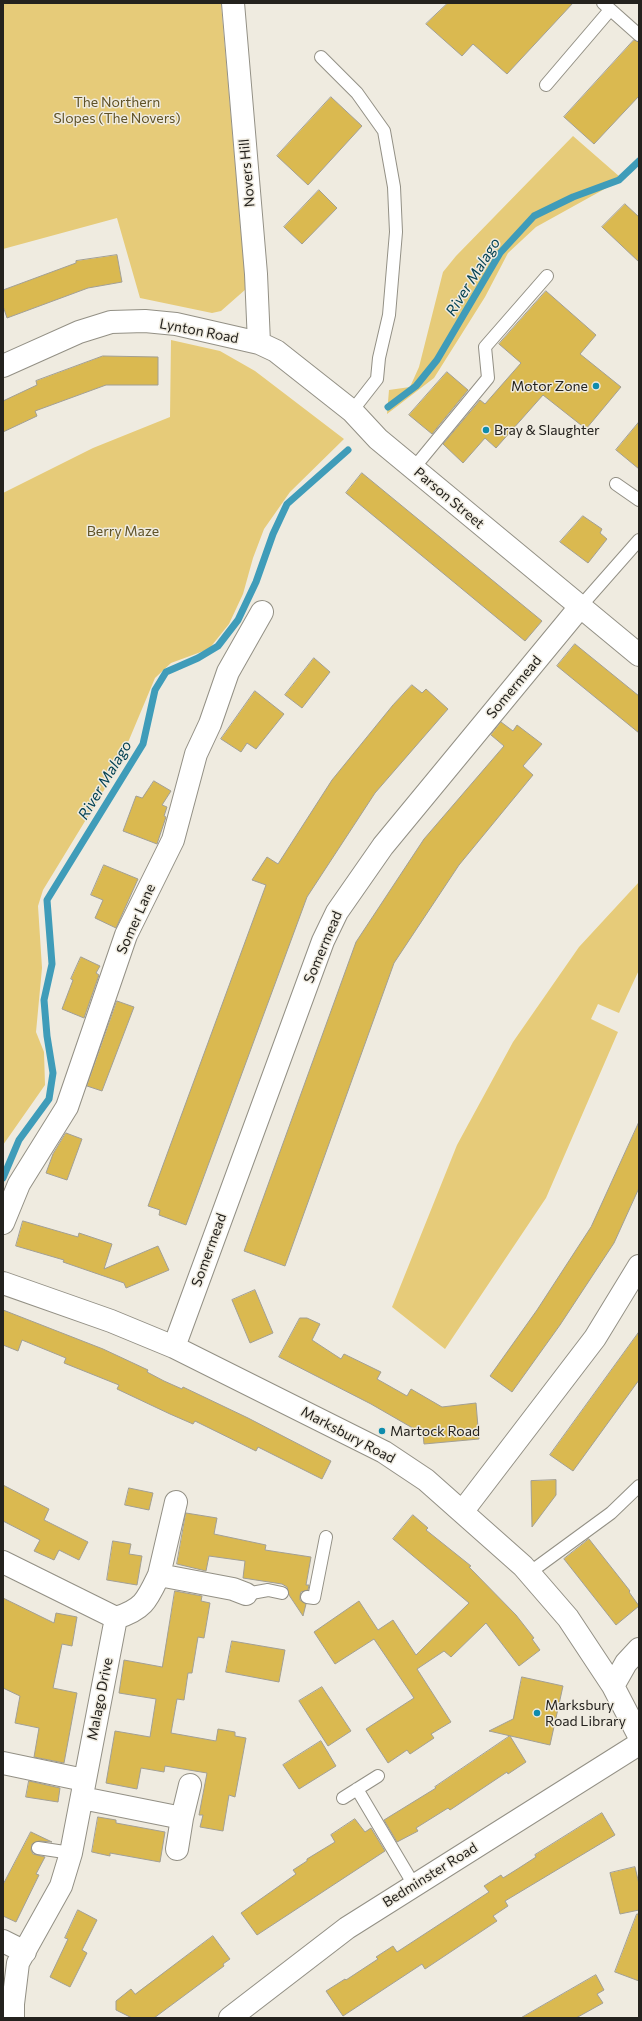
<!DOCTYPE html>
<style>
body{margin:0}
#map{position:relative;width:642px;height:2021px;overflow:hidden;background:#efebe0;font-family:Commissioner,sans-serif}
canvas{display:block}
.frame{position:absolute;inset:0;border:4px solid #24221e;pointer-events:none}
</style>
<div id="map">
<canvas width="642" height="2021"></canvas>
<div class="frame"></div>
</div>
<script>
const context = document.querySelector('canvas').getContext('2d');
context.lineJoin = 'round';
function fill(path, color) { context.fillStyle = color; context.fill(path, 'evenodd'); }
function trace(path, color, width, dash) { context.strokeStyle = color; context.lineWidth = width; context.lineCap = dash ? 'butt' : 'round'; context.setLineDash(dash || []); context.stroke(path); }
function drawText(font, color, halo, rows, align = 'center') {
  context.font = font + ' Commissioner,sans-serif'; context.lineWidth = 3; context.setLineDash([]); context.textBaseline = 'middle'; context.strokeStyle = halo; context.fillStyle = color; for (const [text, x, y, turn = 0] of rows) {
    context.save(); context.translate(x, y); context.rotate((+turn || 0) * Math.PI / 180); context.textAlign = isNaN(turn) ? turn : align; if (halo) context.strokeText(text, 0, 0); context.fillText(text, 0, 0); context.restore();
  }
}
const green = new Path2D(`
 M 3,3 L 221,3 L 246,289 L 221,311 L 212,313 L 140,298 L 117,218 L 3,249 Z
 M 573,136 L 620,177 L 610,186 L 536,227 L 508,253 L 485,297 L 434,378 L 387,414 L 389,390 L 410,387 L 419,367 L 443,272 L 456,256 Z
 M 171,340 L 220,351 L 255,371 L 344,439 L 290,492 L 264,529 L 253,558 L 243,594 L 229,624 L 209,649 L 171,663 L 155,678 L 129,740 L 112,777 L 43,890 L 38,906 L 42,968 L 36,1032 L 44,1052 L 45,1085 L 3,1145 L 3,493 L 93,448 L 170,417 Z
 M 639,882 L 639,970 L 619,1013 L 598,1004 L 591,1019 L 618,1032 L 546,1198 L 445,1349 L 392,1307 L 457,1145 L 513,1042 L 579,947 Z`);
const stream = new Path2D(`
 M 388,407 L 416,386 L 437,360 L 500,253 L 534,216 L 573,197 L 619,180 L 639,161
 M 3,1178 L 19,1140 L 49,1099 L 53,1073 L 47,1036 L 44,1000 L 52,964 L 47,900 L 143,744 L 155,690 L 166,672 L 198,658 L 218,646 L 238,620 L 256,582 L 273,534 L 287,504 L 348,450`);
const building = new Path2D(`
 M 448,3 L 573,3 L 507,74 L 473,44 L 462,56 L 426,24 Z
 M 634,40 L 639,42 L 639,96 L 594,144 L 564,117 Z
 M 331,97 L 362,126 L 308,185 L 277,156 Z
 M 319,190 L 337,208 L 302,244 L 284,227 Z
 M 625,204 L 639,217 L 639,262 L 602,227 Z
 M 117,255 L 122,282 L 88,288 L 7,318 L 3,306 L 3,290 L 76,263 L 76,261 Z
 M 546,291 L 596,335 L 580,354 L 621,387 L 586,429 L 543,395 L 496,448 L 485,438 L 463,463 L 443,444 L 480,400 L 485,404 L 521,363 L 499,344 Z
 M 103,356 L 158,357 L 158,385 L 106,385 L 35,411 L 37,416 L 3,432 L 3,401 L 37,385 L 36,381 Z
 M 447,372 L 468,390 L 432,434 L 409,415 Z
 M 639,422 L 639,469 L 616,450 Z
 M 362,473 L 542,621 L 525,641 L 346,493 Z
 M 583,516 L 602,529 L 600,533 L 607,539 L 588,563 L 560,542 Z
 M 575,644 L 639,696 L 639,733 L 557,666 Z
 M 314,658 L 330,672 L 302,708 L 285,695 Z
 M 412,685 L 422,693 L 426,689 L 448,709 L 375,793 L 307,897 L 186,1225 L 159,1215 L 160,1210 L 148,1206 L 266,885 L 252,880 L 267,857 L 278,864 L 332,780 L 393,705 Z
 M 255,691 L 284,714 L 256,749 L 247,743 L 241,752 L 221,739 Z
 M 501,722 L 513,731 L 517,725 L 542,744 L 523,766 L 533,775 L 459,865 L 394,963 L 285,1266 L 244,1251 L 356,942 L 424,839 L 504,746 L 491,735 Z
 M 154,781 L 171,791 L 162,805 L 167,807 L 164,816 L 166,817 L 157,844 L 123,831 L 136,796 L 142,798 Z
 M 104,865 L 138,879 L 116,928 L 95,918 L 103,900 L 91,895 Z
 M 81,957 L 100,966 L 96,973 L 99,975 L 84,1018 L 62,1009 L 73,980 L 71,979 Z
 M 117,1001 L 134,1007 L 102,1091 L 87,1086 Z
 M 639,1122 L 639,1188 L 614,1243 L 560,1325 L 512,1392 L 490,1376 L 537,1310 L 591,1227 Z
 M 66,1133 L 82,1139 L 67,1180 L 46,1173 L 53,1154 Z
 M 23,1221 L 78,1237 L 79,1233 L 112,1244 L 104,1269 L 158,1246 L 169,1270 L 126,1288 L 124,1283 L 63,1262 L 64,1260 L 16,1246 Z
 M 255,1290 L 273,1333 L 250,1343 L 232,1300 Z
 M 3,1310 L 103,1349 L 148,1370 L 147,1372 L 164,1381 L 182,1389 L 183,1387 L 248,1418 L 331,1461 L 322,1479 L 258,1447 L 256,1451 L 195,1421 L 193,1424 L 170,1414 L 117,1389 L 119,1385 L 64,1363 L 66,1358 L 22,1340 L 18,1351 L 3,1345 Z
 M 300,1318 L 307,1318 L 320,1324 L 312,1340 L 341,1359 L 344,1354 L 381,1372 L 377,1379 L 407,1396 L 411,1389 L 442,1407 L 476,1403 L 479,1439 L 424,1444 L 423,1434 L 371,1404 L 279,1357 Z
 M 639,1332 L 639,1380 L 573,1471 L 550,1455 Z
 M 556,1480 L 556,1495 L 532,1527 L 531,1481 Z
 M 3,1485 L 49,1509 L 44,1520 L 88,1542 L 79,1560 L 59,1550 L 54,1560 L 34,1551 L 40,1540 L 3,1521 Z
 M 129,1488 L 153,1493 L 149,1510 L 125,1505 Z
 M 186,1513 L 217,1518 L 214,1534 L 266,1545 L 265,1550 L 311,1557 L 306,1585 L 309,1585 L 308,1590 L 301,1592 L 300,1596 L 300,1600 L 306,1604 L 303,1616 L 289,1595 L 287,1587 L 282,1584 L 243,1578 L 245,1561 L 209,1556 L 206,1571 L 177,1564 Z
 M 413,1515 L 428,1528 L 426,1530 L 471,1566 L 469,1567 L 516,1615 L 534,1638 L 532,1639 L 540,1650 L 519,1666 L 486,1623 L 451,1657 L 444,1651 L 417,1669 L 451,1722 L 431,1734 L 434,1738 L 410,1754 L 407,1750 L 388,1763 L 366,1729 L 414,1698 L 374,1639 L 335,1664 L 314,1632 L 359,1601 L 378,1630 L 393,1620 L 416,1655 L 469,1603 L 393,1539 Z
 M 589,1539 L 630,1591 L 629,1592 L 639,1606 L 616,1625 L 564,1559 Z
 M 113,1541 L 131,1544 L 129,1554 L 142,1556 L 137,1585 L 107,1580 Z
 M 175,1591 L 202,1596 L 201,1601 L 210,1603 L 204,1638 L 198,1637 L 192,1673 L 188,1673 L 184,1700 L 177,1699 L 171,1733 L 216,1741 L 218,1729 L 235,1732 L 235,1736 L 246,1738 L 235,1797 L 229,1795 L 223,1831 L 200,1827 L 203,1815 L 199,1815 L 207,1773 L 165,1766 L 164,1772 L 141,1768 L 137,1789 L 106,1783 L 115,1731 L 150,1737 L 156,1699 L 119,1693 L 124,1660 L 162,1667 Z
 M 3,1598 L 54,1623 L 56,1613 L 77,1617 L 72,1646 L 62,1644 L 53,1688 L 77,1693 L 64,1763 L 34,1757 L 39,1728 L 15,1723 L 20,1696 L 3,1688 Z
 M 232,1641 L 285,1650 L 279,1682 L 226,1672 Z
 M 522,1677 L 563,1686 L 550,1745 L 489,1731 L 513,1719 Z
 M 322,1687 L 351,1731 L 328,1746 L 299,1701 Z
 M 510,1736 L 526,1762 L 508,1774 L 507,1772 L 450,1810 L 448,1808 L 416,1828 L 418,1831 L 397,1842 L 384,1820 L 436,1788 L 435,1787 Z
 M 321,1741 L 336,1766 L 299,1789 L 283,1765 Z
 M 29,1781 L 60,1788 L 58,1802 L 26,1797 Z
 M 602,1813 L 615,1835 L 505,1901 L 508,1906 L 493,1916 L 497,1921 L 425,1969 L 422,1964 L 343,2016 L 326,1991 L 345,1979 L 346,1980 L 378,1959 L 376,1957 L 393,1946 L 397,1952 L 489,1892 L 484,1886 L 501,1875 L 503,1878 L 519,1868 L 536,1857 L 535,1855 Z
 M 98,1817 L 116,1820 L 116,1823 L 165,1832 L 160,1862 L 110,1853 L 110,1856 L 92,1852 Z
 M 355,1819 L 365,1832 L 371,1828 L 385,1851 L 257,1935 L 241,1913 L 296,1874 L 293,1870 L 307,1861 L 307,1859 L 335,1842 L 331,1835 Z
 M 31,1832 L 52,1842 L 39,1841 L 32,1844 L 31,1850 L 33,1854 L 45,1857 L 36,1874 L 39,1875 L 16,1922 L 3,1916 L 3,1885 Z
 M 635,1867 L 639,1884 L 639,1910 L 620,1914 L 610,1873 Z
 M 78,1910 L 97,1920 L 82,1950 L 87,1953 L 70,1987 L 50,1977 L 68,1939 L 65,1938 Z
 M 637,1914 L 639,1914 L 639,1981 L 615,1972 Z
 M 213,1936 L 230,1959 L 223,1964 L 224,1966 L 154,2018 L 132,2018 L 116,2010 L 116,2001 L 131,1989 L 135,1994 Z
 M 596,1975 L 604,1990 L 597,1994 L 603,2003 L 576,2018 L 521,2018 Z`);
const lane = new Path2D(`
 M 603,3 L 639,35
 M 321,57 L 357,93 L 384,131 L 394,187 L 396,232 L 389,315 L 379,358 L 377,379 L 352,411
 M 546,85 L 610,10
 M 413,469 L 488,378 L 485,347 L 547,276
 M 616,484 L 639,500
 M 580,607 L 639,540
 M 529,1573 L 611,1513 L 639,1486
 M 246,1594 L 268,1590 L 282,1593
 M 307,1597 L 314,1598 L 326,1537
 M 357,1789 L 414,1885
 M 343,1798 L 378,1776
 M 38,1848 L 71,1853`);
const street = new Path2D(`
 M 233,3 L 256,274 L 259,343
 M 3,366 L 79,332 L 111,322 L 145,321 L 176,324 L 259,343 L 276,351 L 352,411 L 378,439 L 639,655
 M 3,1223 L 19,1184 L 67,1107 L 126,935 L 173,840 L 196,754 L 210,724 L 228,672 L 262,612
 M 3,1283 L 111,1321 L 174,1347 L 384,1452 L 426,1480 L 523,1566 L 568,1618 L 613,1686 L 639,1736
 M 174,1347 L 323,941 L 337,912 L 383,846 L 580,607
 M 462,1512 L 595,1338 L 639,1266
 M 3,1562 L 116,1618 C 144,1609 147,1600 159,1575 L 233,1589 L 246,1594
 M 159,1575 L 176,1502
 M 613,1686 L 626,1663 L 639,1649
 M 3,1763 L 84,1780
 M 82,1798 L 182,1818 L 177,1849
 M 182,1818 L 190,1785
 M 3,1941 L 25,1952
 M 13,2018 L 13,2004 L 18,1963 L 61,1886 L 71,1853 L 116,1618`);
const secondary = new Path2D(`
 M 230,2018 L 347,1928 L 639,1744`);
const markers = [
 [596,386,4,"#0f8cad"],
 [486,430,4,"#0f8cad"],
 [382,1431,4,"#0f8cad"],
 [537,1713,4,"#0f8cad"]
];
const parkNames = [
 ["The Northern",117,102],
 ["Slopes (The Novers)",117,118],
 ["Berry Maze",123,531]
];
const streetNames = [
 ["Novers Hill",247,173,-95],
 ["Lynton Road",199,331,11],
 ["Parson Street",449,498,40],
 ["Somermead",514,687,-50],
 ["Somer Lane",136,919,-66],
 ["Somermead",323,947,-67],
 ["Somermead",209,1250,-70],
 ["Marksbury Road",348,1435,28],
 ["Malago Drive",100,1699,-79],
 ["Bedminster Road",430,1875,-32]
];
const poiNames = [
 ["Motor Zone",588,386,"right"],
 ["Bray & Slaughter",494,430],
 ["Martock Road",390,1431],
 ["Marksbury",545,1705],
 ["Road Library",545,1721]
];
const waterNames = [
 ["River Malago",473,277,-58],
 ["River Malago",105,780,-59]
];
fill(green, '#e6cb79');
trace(stream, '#3f9cb9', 7);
fill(building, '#dab950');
trace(building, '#a29f94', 1);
trace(lane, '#939085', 14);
trace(street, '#939085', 24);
trace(secondary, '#939085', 24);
trace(lane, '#fff', 12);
trace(street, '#fff', 22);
trace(secondary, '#fff', 22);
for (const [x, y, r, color] of markers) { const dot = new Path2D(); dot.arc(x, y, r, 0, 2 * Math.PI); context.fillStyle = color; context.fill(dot); trace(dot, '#efebe0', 1.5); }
drawText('14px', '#5f5227', '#efebe0', parkNames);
drawText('14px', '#24221e', '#efebe0', streetNames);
drawText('14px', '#24221e', '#efebe0', poiNames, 'left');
drawText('italic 15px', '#044253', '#efebe0', waterNames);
</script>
